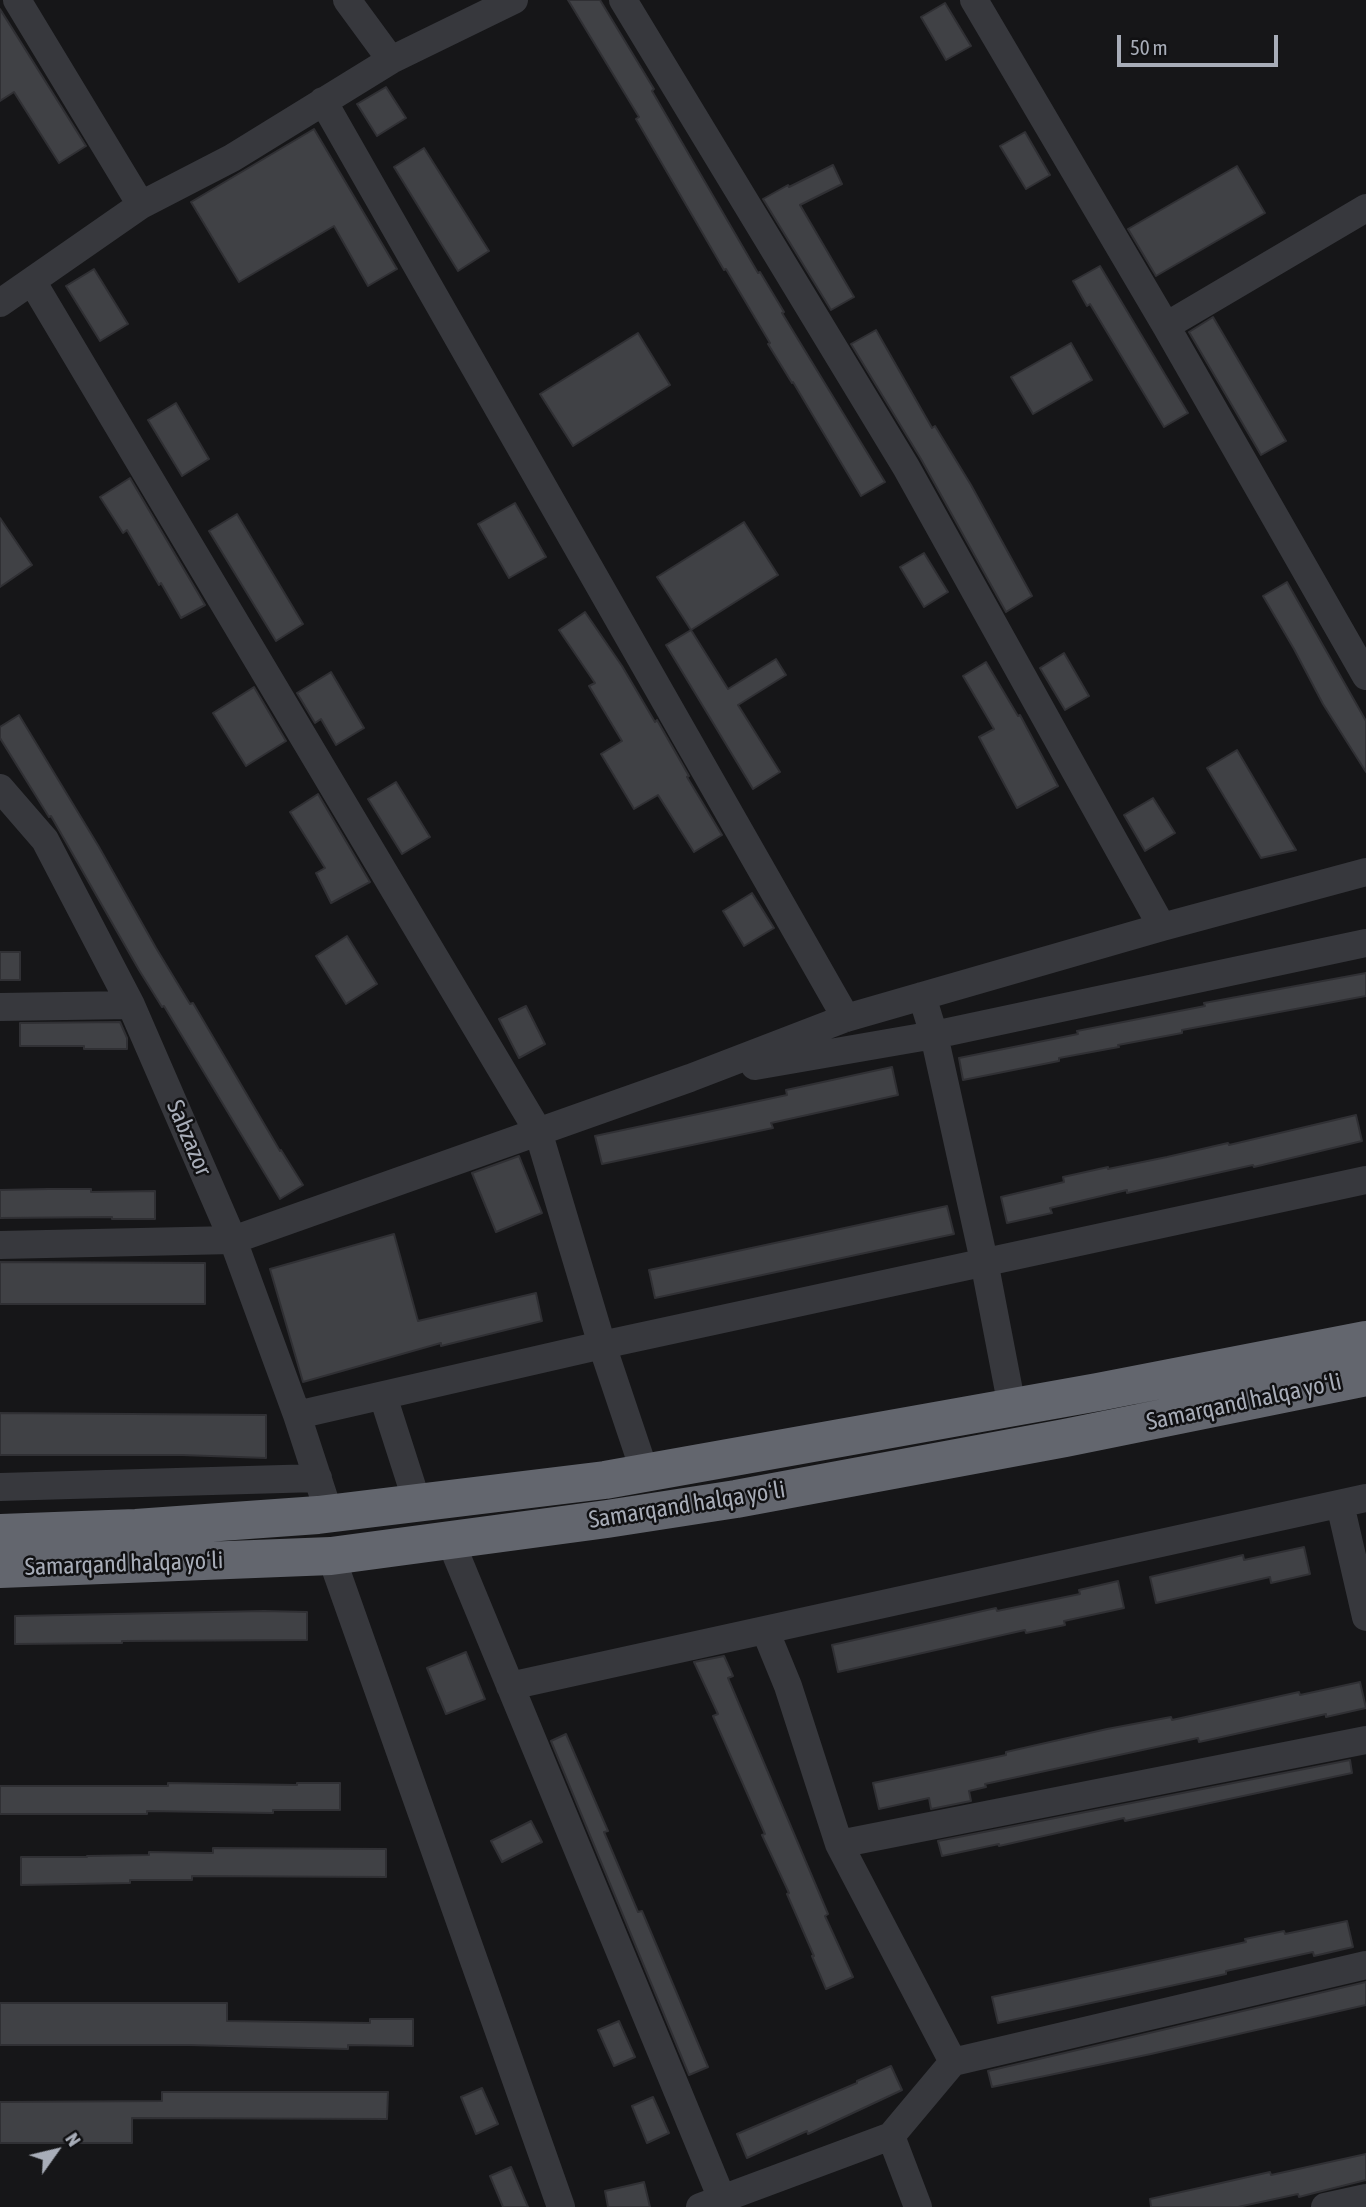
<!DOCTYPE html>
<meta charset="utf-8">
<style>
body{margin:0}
#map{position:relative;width:1366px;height:2207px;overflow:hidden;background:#161618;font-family:"Asap Condensed",sans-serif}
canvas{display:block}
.north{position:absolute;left:21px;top:2116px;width:70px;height:70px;-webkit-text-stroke:5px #111113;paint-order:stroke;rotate:56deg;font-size:19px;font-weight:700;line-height:28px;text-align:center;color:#a8adb8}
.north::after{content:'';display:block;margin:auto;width:24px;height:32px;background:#a8adb8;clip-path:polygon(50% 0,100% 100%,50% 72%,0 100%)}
.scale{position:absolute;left:1117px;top:35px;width:161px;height:32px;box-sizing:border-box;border:4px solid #a8adb8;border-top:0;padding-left:9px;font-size:21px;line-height:24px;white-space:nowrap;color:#a8adb8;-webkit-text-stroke:5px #111113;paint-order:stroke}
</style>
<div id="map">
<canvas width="1366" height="2207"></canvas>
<div class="north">N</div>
<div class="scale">50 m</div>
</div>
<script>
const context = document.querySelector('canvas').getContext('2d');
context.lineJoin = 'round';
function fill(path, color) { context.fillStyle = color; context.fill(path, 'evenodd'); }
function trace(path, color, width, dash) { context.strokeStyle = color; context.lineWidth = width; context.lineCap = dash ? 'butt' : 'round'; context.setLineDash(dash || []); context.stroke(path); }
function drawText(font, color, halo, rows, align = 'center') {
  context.font = font + ' "Asap Condensed",sans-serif'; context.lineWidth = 5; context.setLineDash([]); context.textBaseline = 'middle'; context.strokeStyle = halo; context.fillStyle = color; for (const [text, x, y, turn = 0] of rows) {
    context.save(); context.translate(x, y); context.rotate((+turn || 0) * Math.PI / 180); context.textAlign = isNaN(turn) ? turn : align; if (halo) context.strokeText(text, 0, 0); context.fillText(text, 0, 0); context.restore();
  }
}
const building = new Path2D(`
 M 568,0 L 600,0 L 654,89 L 652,91 L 758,273 L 760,272 L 784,312 L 782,313 L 885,482 L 861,496 L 793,382 L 792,383 L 768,344 L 770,343 L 726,269 L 724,270 L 636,119 L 639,117 Z
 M 945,3 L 971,46 L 946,60 L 921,17 Z
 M 0,9 L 86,146 L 59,163 L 14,92 L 0,101 Z
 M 386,87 L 406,118 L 377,136 L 357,104 Z
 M 314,129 L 397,269 L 368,286 L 334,226 L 239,282 L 191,202 Z
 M 1025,132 L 1050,175 L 1026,189 L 1000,146 Z
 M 424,148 L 489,251 L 458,271 L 394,167 Z
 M 833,165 L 842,184 L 800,205 L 854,297 L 831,310 L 763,199 L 788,185 L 789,187 Z
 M 1237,166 L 1265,213 L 1156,276 L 1128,229 Z
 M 1100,266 L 1188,413 L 1164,427 L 1090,304 L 1087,306 L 1073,281 Z
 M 94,269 L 128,324 L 100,341 L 66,286 Z
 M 1213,317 L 1286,441 L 1261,455 L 1189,332 Z
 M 876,330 L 932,428 L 935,426 L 971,485 L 1032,596 L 1006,612 L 921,459 L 851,344 Z
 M 638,333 L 670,385 L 573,446 L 540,394 Z
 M 1071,343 L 1092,380 L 1033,414 L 1011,377 Z
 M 176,403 L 209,459 L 182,476 L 148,420 Z
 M 130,478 L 205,605 L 181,618 L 161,583 L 159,585 L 127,530 L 123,533 L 100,497 Z
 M 515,503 L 546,557 L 509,578 L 478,524 Z
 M 237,514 L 303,624 L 276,641 L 209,531 Z
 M 0,518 L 32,565 L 0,587 Z
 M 744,522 L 778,575 L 691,630 L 657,577 Z
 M 924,553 L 948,592 L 924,607 L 900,567 Z
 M 1287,582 L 1366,721 L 1366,772 L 1323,704 L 1294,649 L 1263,596 Z
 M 585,612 L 622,666 L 655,722 L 657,720 L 689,776 L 687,777 L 722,835 L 694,852 L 658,795 L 634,809 L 601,754 L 622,741 L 589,686 L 595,683 L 559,630 Z
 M 691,630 L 728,689 L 776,659 L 786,675 L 738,705 L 780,772 L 753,789 L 666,645 Z
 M 1064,653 L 1089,696 L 1065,710 L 1040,668 Z
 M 986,662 L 1018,716 L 1020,715 L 1058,786 L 1017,808 L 979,737 L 994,729 L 963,676 Z
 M 331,672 L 364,728 L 336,745 L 321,719 L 315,723 L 297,693 Z
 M 254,687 L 286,741 L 246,766 L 213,713 Z
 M 19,715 L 99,847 L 156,948 L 190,1004 L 193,1003 L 280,1151 L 281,1150 L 303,1185 L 280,1199 L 164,1006 L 162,1007 L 139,970 L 51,816 L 49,817 L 0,738 L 0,727 Z
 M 1237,750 L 1296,850 L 1261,858 L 1207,768 Z
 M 396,782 L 430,837 L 402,854 L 368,799 Z
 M 318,794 L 370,882 L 331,903 L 316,873 L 325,868 L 290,812 Z
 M 1153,798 L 1175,833 L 1145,851 L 1124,815 Z
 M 752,893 L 774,928 L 744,946 L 723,911 Z
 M 347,936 L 377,984 L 346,1004 L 316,956 Z
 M 0,952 L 20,952 L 20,980 L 0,980 Z
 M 1366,973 L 1366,996 L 1182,1030 L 1182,1033 L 1118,1045 L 1119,1047 L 1059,1058 L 1059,1061 L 963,1080 L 959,1058 L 1078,1034 L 1077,1031 L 1205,1006 L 1204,1003 Z
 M 526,1006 L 545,1044 L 519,1058 L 499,1019 Z
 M 120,1022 L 127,1038 L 127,1049 L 84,1049 L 84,1046 L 20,1046 L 20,1023 Z
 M 892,1067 L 898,1095 L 771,1123 L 773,1128 L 602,1164 L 595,1136 L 787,1095 L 786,1090 Z
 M 1356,1115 L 1362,1141 L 1254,1167 L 1253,1165 L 1127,1193 L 1127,1190 L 1050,1208 L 1052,1213 L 1007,1223 L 1001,1197 L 1064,1182 L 1063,1177 L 1108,1167 L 1108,1169 L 1167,1157 L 1228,1143 L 1229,1145 Z
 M 519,1156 L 542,1213 L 496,1232 L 472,1173 Z
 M 48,1189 L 91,1189 L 91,1192 L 155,1191 L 155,1219 L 112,1219 L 112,1217 L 0,1218 L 0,1190 Z
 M 947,1206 L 954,1234 L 655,1298 L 649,1270 Z
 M 394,1234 L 418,1321 L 536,1293 L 542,1321 L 441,1346 L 441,1343 L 303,1382 L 270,1269 Z
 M 0,1262 L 205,1263 L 205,1304 L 0,1304 Z
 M 0,1413 L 266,1415 L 266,1458 L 182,1455 L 0,1455 Z
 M 1304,1547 L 1310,1574 L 1271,1583 L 1270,1577 L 1156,1603 L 1150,1577 L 1243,1555 L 1244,1560 Z
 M 1118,1581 L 1124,1608 L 1064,1621 L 1065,1625 L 1026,1633 L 1025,1630 L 838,1672 L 832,1645 L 996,1608 L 997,1611 L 1080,1594 L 1079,1590 Z
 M 264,1611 L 307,1612 L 307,1640 L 122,1641 L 122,1643 L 15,1644 L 15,1616 Z
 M 466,1652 L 485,1699 L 446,1714 L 427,1668 Z
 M 724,1656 L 733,1676 L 728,1678 L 828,1914 L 825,1916 L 853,1977 L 826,1989 L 812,1956 L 814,1956 L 787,1894 L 789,1893 L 762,1835 L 765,1834 L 713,1716 L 718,1714 L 694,1662 Z
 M 1360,1682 L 1366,1708 L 1326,1717 L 1326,1714 L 1199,1742 L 1198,1738 L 985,1784 L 986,1787 L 969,1791 L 971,1801 L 931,1809 L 929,1798 L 879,1809 L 873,1783 L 1006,1755 L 1006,1752 L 1107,1729 L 1171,1717 L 1172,1720 L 1299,1692 L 1300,1695 Z
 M 566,1734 L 608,1831 L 604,1832 L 638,1912 L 642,1911 L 708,2067 L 689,2075 L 551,1741 Z
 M 1350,1760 L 1352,1773 L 1125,1821 L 1124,1818 L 999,1846 L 999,1844 L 942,1856 L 938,1841 Z
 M 168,1783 L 297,1785 L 297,1783 L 340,1783 L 340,1810 L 273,1810 L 273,1813 L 147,1811 L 147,1814 L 0,1814 L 0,1786 L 168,1786 Z
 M 531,1821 L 542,1842 L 502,1862 L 491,1841 Z
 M 213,1848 L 386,1849 L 386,1877 L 192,1876 L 192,1880 L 130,1880 L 130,1883 L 21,1885 L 21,1857 L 87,1857 L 87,1856 L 149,1855 L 149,1852 L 213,1853 Z
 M 1347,1921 L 1353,1947 L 1314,1956 L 1313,1952 L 1226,1971 L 1226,1974 L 998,2023 L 992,1997 L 1246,1942 L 1245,1939 L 1284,1931 L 1285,1934 Z
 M 1366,1982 L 1366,2005 L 1151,2054 L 992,2087 L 988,2071 Z
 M 0,2003 L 227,2003 L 227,2021 L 370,2023 L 370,2019 L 413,2019 L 413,2046 L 348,2045 L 348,2049 L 189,2045 L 0,2045 Z
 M 619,2021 L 635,2057 L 614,2066 L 598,2030 Z
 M 891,2066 L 902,2090 L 808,2134 L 807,2131 L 747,2158 L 737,2134 L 857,2083 L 857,2081 Z
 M 482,2088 L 498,2124 L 476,2134 L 461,2097 Z
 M 162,2092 L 388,2092 L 387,2119 L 132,2118 L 132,2143 L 0,2143 L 0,2102 L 162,2101 Z
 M 653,2097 L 669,2133 L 647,2143 L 632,2106 Z
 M 1366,2154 L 1366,2180 L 1318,2192 L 1299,2197 L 1298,2194 L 1238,2207 L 1151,2207 L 1150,2199 L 1270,2172 L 1271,2175 Z
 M 511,2167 L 528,2207 L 503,2207 L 490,2176 Z
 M 644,2182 L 650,2207 L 608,2207 L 605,2191 Z`);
const minor = new Path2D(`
 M 17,0 L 141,205
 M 347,0 L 391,60
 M 623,0 L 906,467 L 1162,927
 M 974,0 L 1166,326 L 1366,676
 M 323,101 L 846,1018
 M 32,281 L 538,1131 L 602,1345 L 645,1473
 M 0,303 L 141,205 L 232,158 L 391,60 L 514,0
 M 1166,326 L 1366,208
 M 0,788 L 45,840 L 131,1005 L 233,1240 L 297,1415 L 329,1513
 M 922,996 L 934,1035 L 984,1261 L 1012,1407
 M 0,1007 L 131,1005
 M 755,1066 L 934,1035 L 1366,943
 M 0,1245 L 233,1240 L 690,1078 L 846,1018 L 1162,927 L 1366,872
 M 383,1396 L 417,1502
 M 297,1415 L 602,1345 L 1366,1180
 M 0,1487 L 318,1478
 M 1340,1504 L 1366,1617
 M 450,1540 L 722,2199
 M 331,1556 L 561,2207
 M 765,1630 L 788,1686 L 839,1844 L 953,2062 L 891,2136
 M 510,1686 L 1366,1498
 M 839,1844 L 1366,1740
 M 953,2062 L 1366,1965
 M 700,2207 L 891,2136 L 918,2207
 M 1325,2207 L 1366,2198`);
const highway = new Path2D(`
 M 0,1533 L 136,1528 L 318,1515 L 605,1480 L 1098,1392 L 1366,1340
 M 0,1569 L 331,1556 L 607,1519 L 736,1499 L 1065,1438 L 1366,1377`);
const streetNames = [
 ["Sabzazor",189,1138,67],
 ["Samarqand halqa yoʻli",1244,1402,-12],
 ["Samarqand halqa yoʻli",687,1505,-9],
 ["Samarqand halqa yoʻli",124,1564,-2]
];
fill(building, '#404145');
trace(building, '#303034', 2);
trace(minor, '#37383d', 28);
trace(highway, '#63666e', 38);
drawText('24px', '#a8adb8', '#111113', streetNames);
</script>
